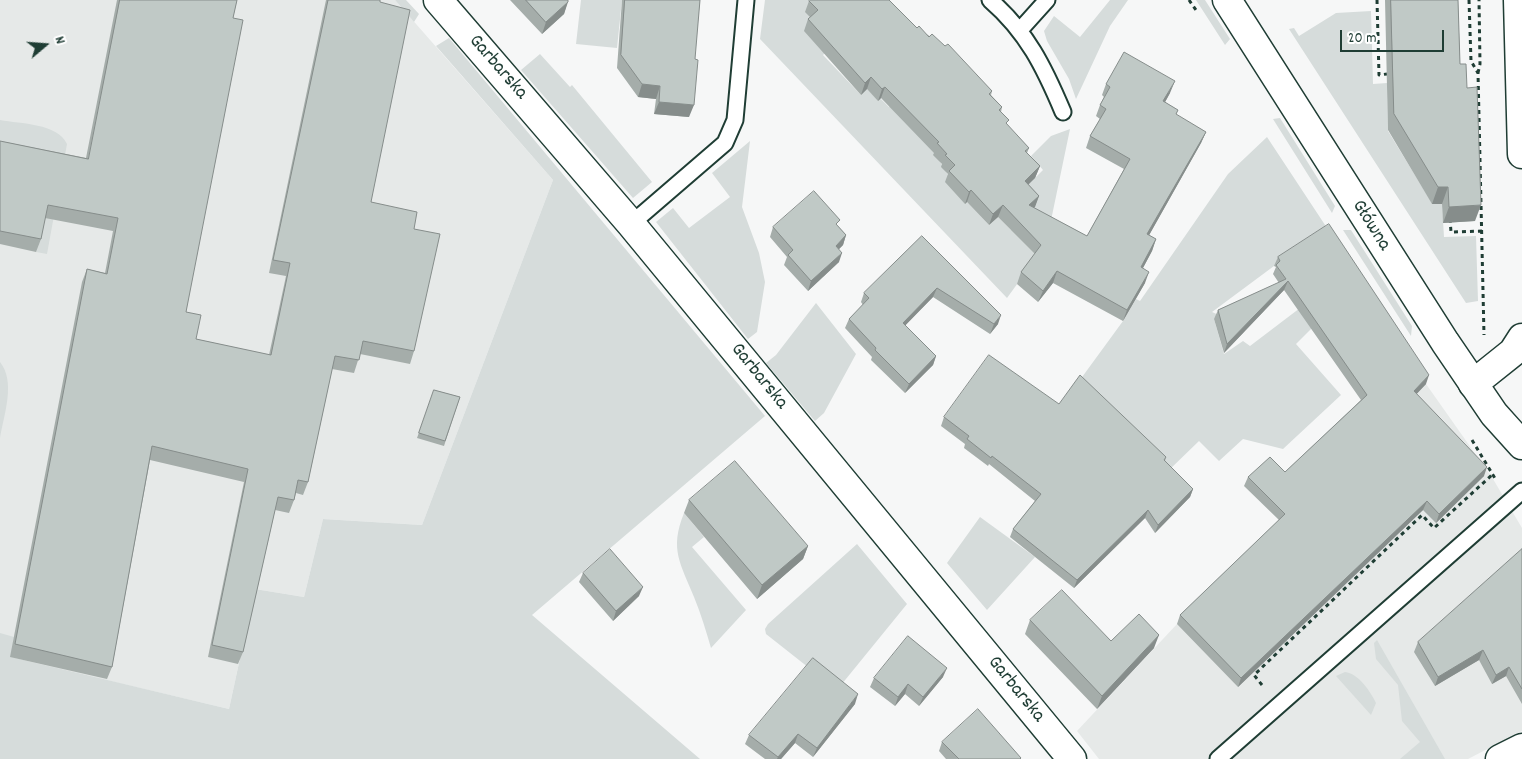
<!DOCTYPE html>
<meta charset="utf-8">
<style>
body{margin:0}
#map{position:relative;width:1522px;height:759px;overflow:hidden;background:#f6f7f7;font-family:Dekko,sans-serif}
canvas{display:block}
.north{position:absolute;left:20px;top:20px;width:50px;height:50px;-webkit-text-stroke:4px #fff;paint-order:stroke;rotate:72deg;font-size:14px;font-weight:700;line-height:20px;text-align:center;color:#1f3d34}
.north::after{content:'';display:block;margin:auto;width:18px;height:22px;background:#1f3d34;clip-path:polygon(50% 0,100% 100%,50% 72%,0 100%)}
.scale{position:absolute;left:1340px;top:30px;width:104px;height:22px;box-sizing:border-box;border:2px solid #1f3d34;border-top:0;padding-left:6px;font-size:15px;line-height:18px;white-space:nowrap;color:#1f3d34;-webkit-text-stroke:4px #fff;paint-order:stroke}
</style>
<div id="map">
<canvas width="1522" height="759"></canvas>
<div class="north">N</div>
<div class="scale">20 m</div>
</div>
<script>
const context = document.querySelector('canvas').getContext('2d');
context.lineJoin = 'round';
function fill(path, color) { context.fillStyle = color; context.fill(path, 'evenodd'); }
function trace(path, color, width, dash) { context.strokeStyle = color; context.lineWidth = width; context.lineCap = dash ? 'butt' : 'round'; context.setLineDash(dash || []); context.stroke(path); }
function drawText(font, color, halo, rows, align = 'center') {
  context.font = font + ' Dekko,sans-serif'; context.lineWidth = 4; context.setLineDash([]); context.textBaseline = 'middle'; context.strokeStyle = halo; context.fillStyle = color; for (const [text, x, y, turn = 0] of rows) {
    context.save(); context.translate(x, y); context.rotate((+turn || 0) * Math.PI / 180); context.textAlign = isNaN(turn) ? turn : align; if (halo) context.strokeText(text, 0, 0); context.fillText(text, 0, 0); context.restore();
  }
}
const built = new Path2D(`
 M 0,0 L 395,0 L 553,180 L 422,525 L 323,519 L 304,597 L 255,589 L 229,709 L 0,655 Z
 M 1426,384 L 1493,479 L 1522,528 L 1522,731 L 1468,759 L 1099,759 L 1077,731 L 1177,624 Z`);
const green = new Path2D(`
 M 395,0 L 406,0 L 419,14 L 414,22 Z
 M 581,0 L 622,0 L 617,48 L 576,44 Z
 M 765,0 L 818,0 L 814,21 L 825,53 L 823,55 L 861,95 L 867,89 L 878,100 L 880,98 L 889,107 L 891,105 L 927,140 L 965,203 L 967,202 L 989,225 L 998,217 L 1011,230 L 1035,208 L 1021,192 L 1043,170 L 1031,156 L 1051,136 L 1070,129 L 1049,230 L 1028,269 L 1007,298 L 760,39 Z
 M 1110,0 L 1128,0 L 1110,26 L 1076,99 L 1069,79 L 1047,41 L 1044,31 L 1054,16 L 1080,37 Z
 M 1196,0 L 1205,0 L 1230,39 L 1225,45 Z
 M 1371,11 L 1373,84 L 1387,83 L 1388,131 L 1432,203 L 1442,204 L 1444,237 L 1476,236 L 1478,301 L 1466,303 L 1289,29 L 1294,28 L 1299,36 L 1336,13 Z
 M 449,38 L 765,416 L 532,615 L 700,759 L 0,759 L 0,633 L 14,637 L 11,657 L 229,709 L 255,589 L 304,597 L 323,519 L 422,525 L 553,180 L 436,46 Z
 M 540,54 L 570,87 L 572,85 L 652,182 L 633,198 L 521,70 Z
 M 1280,118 L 1335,206 L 1332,213 L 1273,119 Z
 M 0,120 C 21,124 57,123 67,144 L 47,254 L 36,252 L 54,166 L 0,155 Z
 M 1267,137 L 1329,231 L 1274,266 L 1212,312 L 1221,316 L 1214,319 L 1224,354 L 1243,341 L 1250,346 L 1300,308 L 1313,327 L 1296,344 L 1341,395 L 1283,449 L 1243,439 L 1219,461 L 1199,441 L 1166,473 L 1077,384 L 1123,321 L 1136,299 L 1140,301 L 1228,174 Z
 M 750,141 L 742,207 L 759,253 L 765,282 L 757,332 L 748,339 L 656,222 L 673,208 L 689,228 L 730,197 L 712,173 Z
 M 1343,230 L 1351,230 L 1412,326 L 1411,336 Z
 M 816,303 L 856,354 L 824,413 L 815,421 L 766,363 L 776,355 Z
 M 0,362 C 16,382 4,414 0,438 Z
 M 684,513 L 704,537 L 692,547 L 746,610 L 711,648 C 706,631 701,614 694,597 C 681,564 669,550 684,513 Z
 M 980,517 L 1035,557 L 987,610 L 947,563 Z
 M 857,544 L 907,604 L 837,690 L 766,634 L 765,629 L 768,624 Z
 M 1377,640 L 1445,759 L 1400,759 L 1420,742 L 1402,721 L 1398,685 L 1376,659 L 1374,643 Z
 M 1345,672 C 1358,673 1371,692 1376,703 L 1371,715 L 1336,676 Z`);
const path = new Path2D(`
 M 1189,0 L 1196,10
 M 1377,0 L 1379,75 L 1387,74
 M 1469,0 L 1471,61 L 1478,73 L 1484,335
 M 1478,73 L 1480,64 L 1479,0
 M 1450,219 L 1451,232 L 1482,231
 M 1472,440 L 1496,480
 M 1262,685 L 1254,675 L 1422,515 L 1434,528 L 1493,474`);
const service = new Path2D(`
 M 990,0 C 1027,32 1044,67 1063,112
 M 1020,30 L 1047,0
 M 631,224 L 725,143 L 735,120 L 746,0
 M 1218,759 L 1522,491`);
const minor = new Path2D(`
 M 438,0 L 631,224 L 1072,759
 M 1518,0 L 1522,154
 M 1473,384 L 1513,352 L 1522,338
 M 1500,759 L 1522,748`);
const tertiary = new Path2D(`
 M 1227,0 L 1445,342 L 1494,414 L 1522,445`);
const wall = new Path2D(`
 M 117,0 L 237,0 L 233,18 L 186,312 L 196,339 L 269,355 L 286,276 L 269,273 L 326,0 L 380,0 L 371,202 L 414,229 L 414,351 L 410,364 L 360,354 L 354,373 L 332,369 L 308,482 L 303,495 L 296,493 L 294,500 L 289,513 L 275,510 L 243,652 L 238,664 L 208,657 L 244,482 L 150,460 L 112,667 L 107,679 L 10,657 L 82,282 L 87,269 L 105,273 L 113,231 L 45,218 L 41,239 L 36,252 L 0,244 L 0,141 L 86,158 Z
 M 510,0 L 568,0 L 564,14 L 542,34 Z
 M 622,0 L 700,0 L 689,117 L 654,114 L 656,99 L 638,97 L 617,68 Z
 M 1385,0 L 1458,0 L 1460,64 L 1467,88 L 1475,221 L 1443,223 L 1442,204 L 1432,204 L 1388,130 Z
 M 809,1 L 917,28 L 945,46 L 992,91 L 991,95 L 1002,107 L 1001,112 L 1007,125 L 1029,148 L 1027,153 L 1040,166 L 1035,178 L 1028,184 L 1039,196 L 1034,208 L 1087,236 L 1124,169 L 1086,148 L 1090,136 L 1100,119 L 1096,116 L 1100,105 L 1104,97 L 1102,95 L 1106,84 L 1170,93 L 1165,102 L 1178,110 L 1176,115 L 1206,132 L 1201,143 L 1149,235 L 1156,239 L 1152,251 L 1143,268 L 1145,283 L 1123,321 L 1053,283 L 1038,302 L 1017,284 L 1021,272 L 1035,254 L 998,217 L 989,225 L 967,202 L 965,204 L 945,182 L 948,174 L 941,167 L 942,164 L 933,155 L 934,153 L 881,98 L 878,101 L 867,89 L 861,95 L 804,31 L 808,19 L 810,17 L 805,12 Z
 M 838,226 L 846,235 L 843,245 L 839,249 L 839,262 L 808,291 L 784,265 L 787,257 L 770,237 L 773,227 Z
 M 922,236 L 998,324 L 990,334 L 933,297 L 905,325 L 936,356 L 933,365 L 905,393 L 871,360 L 872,357 L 845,328 L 849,319 L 863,305 L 861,302 L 864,293 Z
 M 1278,257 L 1426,384 L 1416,394 L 1484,476 L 1436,523 L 1423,510 L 1238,687 L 1177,624 L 1180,615 L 1279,520 L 1244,486 L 1248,477 L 1285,472 L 1361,400 L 1284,290 L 1224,353 L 1214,319 L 1218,310 L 1279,283 L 1273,274 L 1276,267 L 1274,266 Z
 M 434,390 L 460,397 L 444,446 L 417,438 Z
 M 1059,404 L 1166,457 L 1165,461 L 1193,489 L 1190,497 L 1155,533 L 1145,518 L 1074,588 L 1010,537 L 1013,529 L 1035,501 L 989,464 L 988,466 L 964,448 L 965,444 L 941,426 L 944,417 Z
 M 689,500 L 808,546 L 803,559 L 757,599 L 684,513 Z
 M 1522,549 L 1522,704 L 1506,676 L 1492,684 L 1479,660 L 1435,686 L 1414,652 L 1418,642 Z
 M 583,573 L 639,596 L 613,621 L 579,582 Z
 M 1030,620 L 1111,641 L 1154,648 L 1097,709 L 1025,634 Z
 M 943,677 L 919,706 L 905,694 L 895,706 L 870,687 L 874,678 Z
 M 855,704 L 813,757 L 795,743 L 781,759 L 765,759 L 745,744 L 749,735 Z
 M 942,742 L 1021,758 L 1021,759 L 946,759 L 939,751 Z`);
const shadedWall = new Path2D(`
 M 568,2 L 564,14 L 542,34 L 546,22 Z
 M 871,77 L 867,89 L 861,95 L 865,83 Z
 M 1175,81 L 1170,93 L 1159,113 L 1163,101 Z
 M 642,84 L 660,86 L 656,99 L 638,97 Z
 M 885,87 L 881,98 L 878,101 L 882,89 Z
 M 659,102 L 694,105 L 689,117 L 654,114 Z
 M 1206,132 L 1201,143 L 1143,246 L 1147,234 Z
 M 1040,166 L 1035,178 L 1021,192 L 1025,181 Z
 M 1438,187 L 1448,187 L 1442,204 L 1432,204 Z
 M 971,190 L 967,202 L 965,204 L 969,192 Z
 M 1039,196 L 1035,207 L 1025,217 L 1029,205 Z
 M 1003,205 L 998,217 L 989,225 L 993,214 Z
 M 1481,205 L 1475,221 L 1443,223 L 1449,207 Z
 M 846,235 L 843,245 L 833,255 L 836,246 Z
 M 1156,239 L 1152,251 L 1137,279 L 1141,267 Z
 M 842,253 L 839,262 L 808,291 L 811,281 Z
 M 1057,271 L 1053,283 L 1038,302 L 1043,291 Z
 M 1149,272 L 1145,283 L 1123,321 L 1127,310 Z
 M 1288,281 L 1284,290 L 1224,353 L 1227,344 Z
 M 937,288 L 933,297 L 899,332 L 903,323 Z
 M 1001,315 L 998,324 L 990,334 L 994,324 Z
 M 936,356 L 933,365 L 905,393 L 909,384 Z
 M 1429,375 L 1426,384 L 1411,400 L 1414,391 Z
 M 1487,467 L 1484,476 L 1436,523 L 1439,514 Z
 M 1193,489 L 1190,497 L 1155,533 L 1158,525 Z
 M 1427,501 L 1423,510 L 1238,687 L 1241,678 Z
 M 1148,510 L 1145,518 L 1074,588 L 1077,580 Z
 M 808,546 L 803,559 L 757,599 L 762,585 Z
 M 643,587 L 639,596 L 613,621 L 616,611 Z
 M 1159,635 L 1154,648 L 1097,709 L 1102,696 Z
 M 1483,650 L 1479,660 L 1435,686 L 1438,677 Z
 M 1509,667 L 1506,676 L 1492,684 L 1496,675 Z
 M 947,668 L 943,677 L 919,706 L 923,697 Z
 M 908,684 L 905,694 L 895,706 L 898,697 Z
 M 858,694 L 855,704 L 813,757 L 817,748 Z
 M 798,734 L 795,743 L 781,759 L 777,759 L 778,757 Z`);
const building = new Path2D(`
 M 120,0 L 237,0 L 233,18 L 243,20 L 186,312 L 201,315 L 196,339 L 271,355 L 290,263 L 273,260 L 328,0 L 380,0 L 380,2 L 410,10 L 371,202 L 417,212 L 414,229 L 440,234 L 414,351 L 363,341 L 359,360 L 335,356 L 308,482 L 298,480 L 294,500 L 278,497 L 243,652 L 212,645 L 248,469 L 152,446 L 112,667 L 15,644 L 87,269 L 107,274 L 118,218 L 48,205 L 41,239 L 0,231 L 0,141 L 88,159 Z
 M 526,0 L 568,0 L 568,2 L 546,22 Z
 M 625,0 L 700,0 L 695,59 L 698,60 L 694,105 L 659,102 L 660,86 L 642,84 L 621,55 Z
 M 810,0 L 889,0 L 917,28 L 919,26 L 929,37 L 932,34 L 945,46 L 948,44 L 992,91 L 989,94 L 1002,107 L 999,110 L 1009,120 L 1006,123 L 1029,148 L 1025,151 L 1040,166 L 1025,181 L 1039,196 L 1029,205 L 1087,236 L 1130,159 L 1090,136 L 1106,109 L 1100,105 L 1110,87 L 1106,84 L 1124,52 L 1175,81 L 1163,101 L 1178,110 L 1176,114 L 1206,132 L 1147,234 L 1156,239 L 1141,267 L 1149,272 L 1127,310 L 1057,271 L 1043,291 L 1021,272 L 1041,245 L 1003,205 L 993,214 L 971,190 L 969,192 L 949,171 L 955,165 L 945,155 L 947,154 L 937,143 L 939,142 L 885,87 L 882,89 L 871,77 L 865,83 L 808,19 L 818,10 L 809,1 Z
 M 1391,0 L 1458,0 L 1460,64 L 1466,64 L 1467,88 L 1477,87 L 1481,205 L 1449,207 L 1448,187 L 1438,187 L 1394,114 Z
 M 814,191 L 840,220 L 836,224 L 846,235 L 836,246 L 842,253 L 811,281 L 788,255 L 793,250 L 773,227 Z
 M 1329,224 L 1429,375 L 1414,391 L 1487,467 L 1439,514 L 1427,501 L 1241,678 L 1180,615 L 1285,514 L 1248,477 L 1270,457 L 1285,472 L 1367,395 L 1288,281 L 1227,344 L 1218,310 L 1286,279 L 1276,265 L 1280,261 L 1278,257 Z
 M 922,236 L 1001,315 L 994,324 L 937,288 L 903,323 L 936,356 L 909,384 L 875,350 L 876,348 L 849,319 L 869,298 L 864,293 Z
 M 989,355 L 1059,404 L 1080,375 L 1166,457 L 1164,460 L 1193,489 L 1158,525 L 1148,510 L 1077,580 L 1013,529 L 1041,494 L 992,456 L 991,458 L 967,439 L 969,436 L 944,417 Z
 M 434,390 L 460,397 L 445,441 L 419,433 Z
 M 735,461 L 808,546 L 762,585 L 689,500 Z
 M 610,549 L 643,587 L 616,611 L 583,573 Z
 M 1522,549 L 1522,689 L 1509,667 L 1496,675 L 1483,650 L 1438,677 L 1418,642 Z
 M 1062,590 L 1111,641 L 1139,614 L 1159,635 L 1102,696 L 1030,620 Z
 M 908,636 L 947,668 L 923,697 L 908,684 L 898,697 L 874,678 Z
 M 813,658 L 858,694 L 817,748 L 798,734 L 778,757 L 749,735 Z
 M 978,709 L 1021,758 L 1020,759 L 959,759 L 942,742 Z`);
const streetNames = [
 ["Garbarska",497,68,49],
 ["Główna",1370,226,58],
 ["Garbarska",758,377,51],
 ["Garbarska",1015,690,51]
];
fill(built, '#e6e9e8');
fill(green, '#d6dcdb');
trace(service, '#1f3d34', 19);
trace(minor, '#1f3d34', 31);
trace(tertiary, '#1f3d34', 31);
trace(path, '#1f3d34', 3, [4, 4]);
trace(service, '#fff', 15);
trace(minor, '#fff', 28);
trace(tertiary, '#fff', 28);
fill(wall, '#a5adaa');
fill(shadedWall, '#868d8b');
fill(building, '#c0c9c6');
trace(building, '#868d8b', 1);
drawText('20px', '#1f3d34', '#fff', streetNames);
</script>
